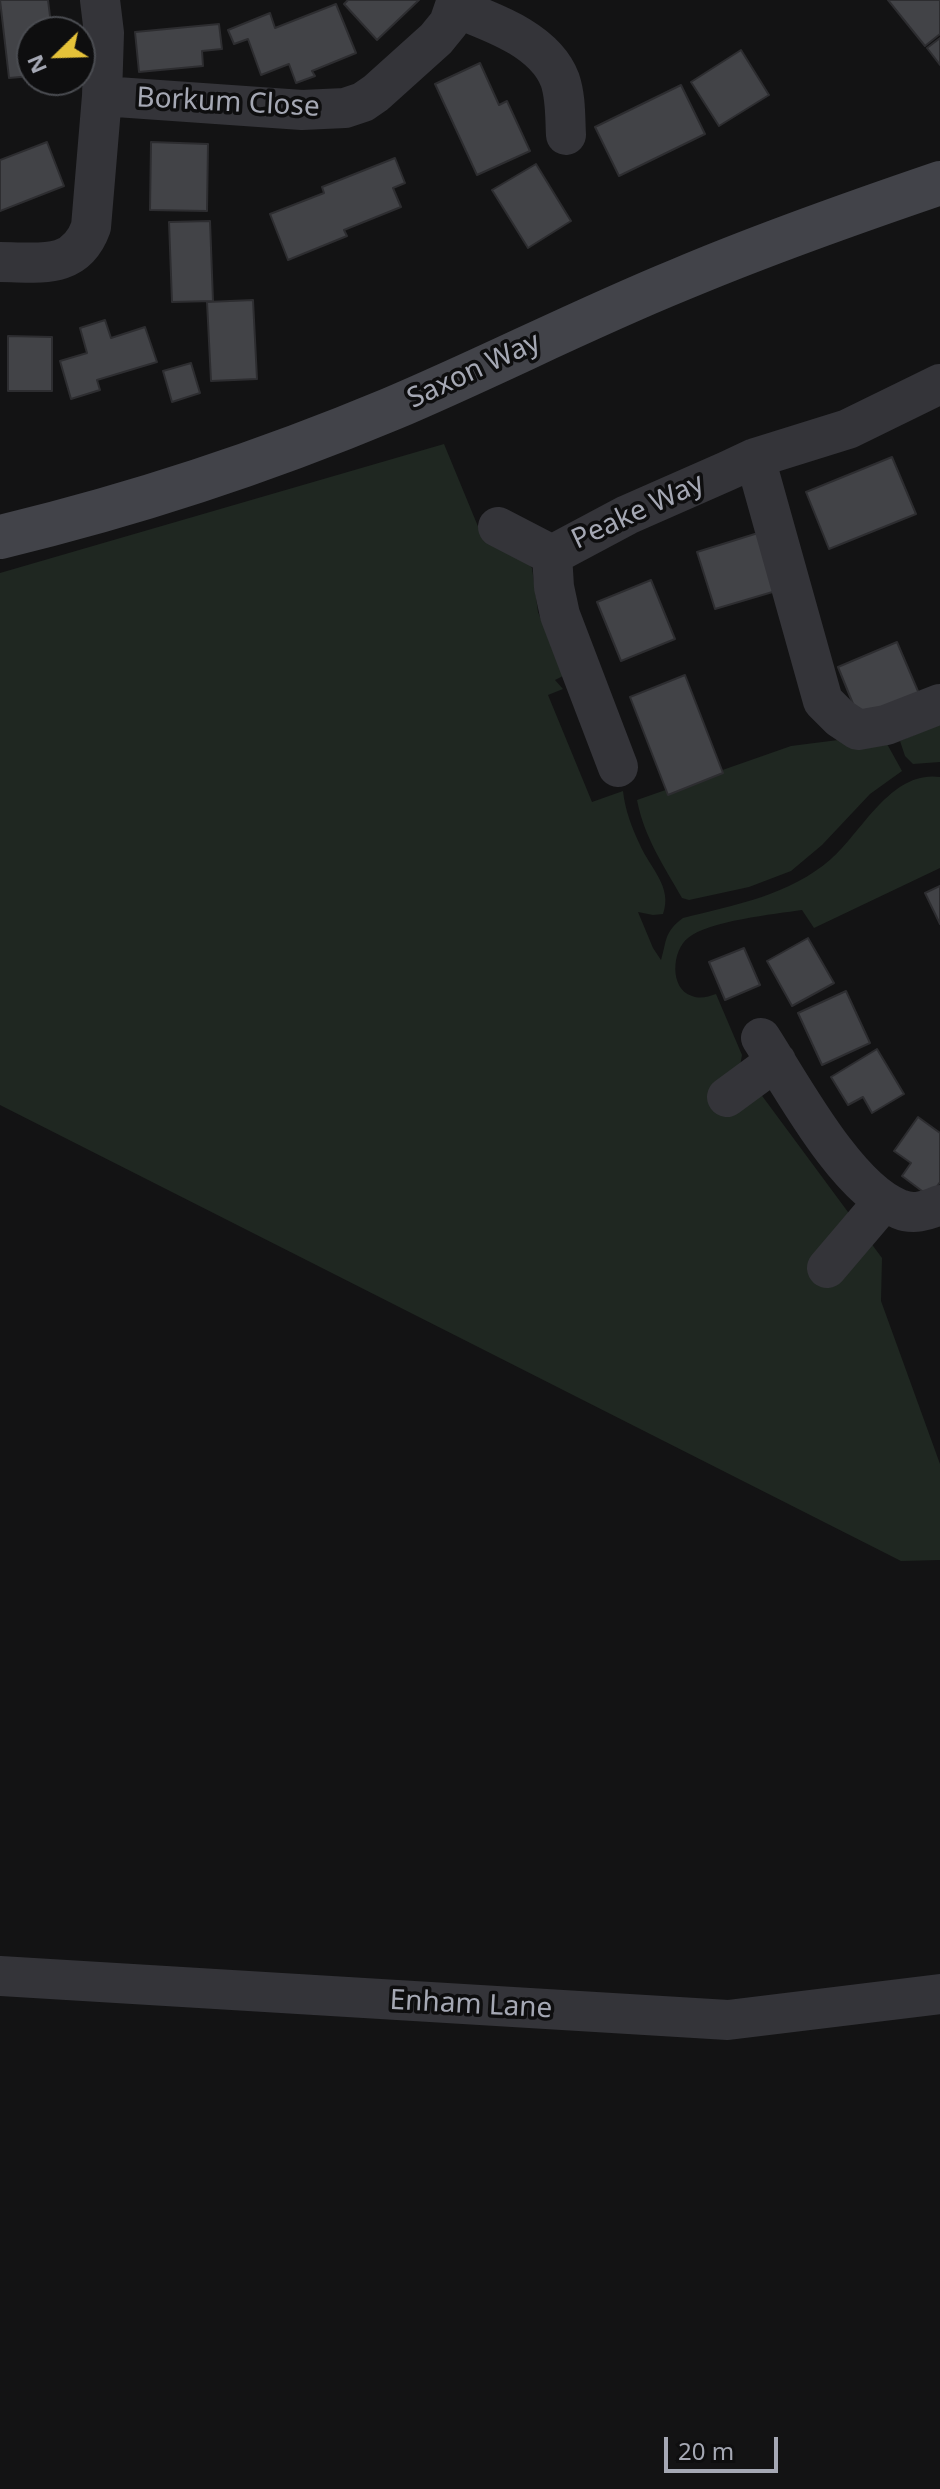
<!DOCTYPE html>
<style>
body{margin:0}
#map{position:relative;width:940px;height:2489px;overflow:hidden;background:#131314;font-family:"Noto Sans",sans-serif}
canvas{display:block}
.north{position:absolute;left:16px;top:16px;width:80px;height:80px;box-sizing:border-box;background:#0e0e0f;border:2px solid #4a4c51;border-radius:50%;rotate:247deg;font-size:22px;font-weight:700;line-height:32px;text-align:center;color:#a5a8b4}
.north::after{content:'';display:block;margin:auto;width:28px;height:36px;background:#e5c239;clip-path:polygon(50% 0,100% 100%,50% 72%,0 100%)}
.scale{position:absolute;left:664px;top:2437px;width:114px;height:36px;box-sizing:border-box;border:4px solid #a5a8b4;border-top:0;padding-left:10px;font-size:24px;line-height:28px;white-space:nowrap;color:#a5a8b4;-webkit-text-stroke:6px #0e0e0f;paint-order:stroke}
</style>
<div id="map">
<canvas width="940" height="2489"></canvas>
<div class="north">N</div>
<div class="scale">20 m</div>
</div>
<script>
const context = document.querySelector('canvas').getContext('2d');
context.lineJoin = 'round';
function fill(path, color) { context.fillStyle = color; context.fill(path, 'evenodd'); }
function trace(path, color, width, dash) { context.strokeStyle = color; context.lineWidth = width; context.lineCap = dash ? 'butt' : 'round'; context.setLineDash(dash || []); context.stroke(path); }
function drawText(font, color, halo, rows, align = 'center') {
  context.font = font + ' "Noto Sans",sans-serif'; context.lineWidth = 7; context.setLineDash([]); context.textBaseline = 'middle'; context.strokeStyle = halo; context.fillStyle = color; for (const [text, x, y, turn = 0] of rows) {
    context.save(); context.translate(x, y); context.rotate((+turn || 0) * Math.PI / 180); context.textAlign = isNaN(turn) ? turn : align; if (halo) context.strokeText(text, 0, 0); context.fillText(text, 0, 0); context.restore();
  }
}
const green = new Path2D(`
 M 444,444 L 484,541 L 488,538 L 528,563 L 532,568 L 538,612 L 563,676 L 555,680 L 563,689 L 548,695 L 592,802 L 623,791 C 625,810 632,828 640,845 C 650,868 673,887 663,914 L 653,915 L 638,912 L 653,948 L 661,960 C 667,940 664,932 683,918 C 735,905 790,895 831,859 C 862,832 891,770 940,777 L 940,868 L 814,928 L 802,910 C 775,914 708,921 688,938 C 672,950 669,989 692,996 C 700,999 708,997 716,994 L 742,1055 L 740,1066 L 882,1258 L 881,1301 L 940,1464 L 940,1560 L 901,1561 L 0,1105 L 0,573 Z
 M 940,724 L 940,762 L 913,764 L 905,756 L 900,741 Z
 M 838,740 L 886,742 L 902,771 L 870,794 L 822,845 L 791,871 L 749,887 L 689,900 L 682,898 C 664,866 644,837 637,800 L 791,746 Z`);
const building = new Path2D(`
 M 0,0 L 48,0 L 52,32 L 32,32 L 32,76 L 9,78 Z
 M 348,0 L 419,0 L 377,40 L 344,4 Z
 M 888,0 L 940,0 L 940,34 L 925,46 Z
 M 336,4 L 356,53 L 312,71 L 315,76 L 296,83 L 289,64 L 261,75 L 248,39 L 234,44 L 228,30 L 270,13 L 275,28 Z
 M 219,24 L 222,49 L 202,51 L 203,66 L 139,72 L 135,32 Z
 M 940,38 L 940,65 L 927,48 Z
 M 741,50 L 769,95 L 719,126 L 691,82 Z
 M 480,63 L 499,105 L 507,101 L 530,151 L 477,175 L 435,84 Z
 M 681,85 L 705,134 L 619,176 L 595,127 Z
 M 47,142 L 64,186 L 0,211 L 0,160 Z
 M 151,142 L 208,144 L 207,211 L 150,210 Z
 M 395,158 L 405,183 L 393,188 L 401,207 L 344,230 L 347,236 L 288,260 L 270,214 L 324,193 L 322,187 Z
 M 536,164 L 571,221 L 528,248 L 492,190 Z
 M 210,221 L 213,301 L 172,302 L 169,222 Z
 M 253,300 L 257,379 L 211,381 L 207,302 Z
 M 105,320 L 111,338 L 145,327 L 157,362 L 97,380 L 100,390 L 71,399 L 60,361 L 87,353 L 80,328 Z
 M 8,336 L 52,337 L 52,391 L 8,391 Z
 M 191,363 L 200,393 L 172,402 L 163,371 Z
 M 892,457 L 916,514 L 829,549 L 806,492 Z
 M 758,533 L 776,591 L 715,609 L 697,552 Z
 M 651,580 L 675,639 L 621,661 L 597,602 Z
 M 897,642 L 920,696 L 860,721 L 838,667 Z
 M 685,675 L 723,773 L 668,795 L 630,697 Z
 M 940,886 L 940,924 L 925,893 Z
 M 808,938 L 834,983 L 792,1006 L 767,961 Z
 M 744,948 L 760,985 L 725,1000 L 709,962 Z
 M 846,991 L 870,1043 L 822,1065 L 798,1013 Z
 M 877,1049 L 904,1094 L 872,1113 L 863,1097 L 848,1105 L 831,1077 Z
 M 918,1117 L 940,1133 L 940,1182 L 930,1197 L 902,1176 L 911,1163 L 894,1151 Z`);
const street = new Path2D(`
 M 456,8 C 492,22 545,40 560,80 C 566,98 565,117 566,135
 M 102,96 L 302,110 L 345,108 L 363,102 L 376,93 L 436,39 L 449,23 L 457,0
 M 0,262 C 39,262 75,271 91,227 L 102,96 L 104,33 L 100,0
 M 755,458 L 823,701 L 840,718 L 858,730 L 886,725 L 940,704
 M 498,527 L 552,555
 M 618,767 L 560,615 L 554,587 L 552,555 L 627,515 L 727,471 L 755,458 L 848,429 L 940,384
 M 761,1038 C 792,1086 846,1188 899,1209 C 913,1215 926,1211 940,1205
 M 727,1097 L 776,1061
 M 827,1268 L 884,1201
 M 0,1976 L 728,2020 L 940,1994`);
const secondary = new Path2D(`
 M 0,537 C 134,505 264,462 391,409 C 488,368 581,320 679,280 C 764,244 852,213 940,183`);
const streetNames = [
 ["Borkum Close",228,103,3],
 ["Saxon Way",474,371,-25],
 ["Peake Way",638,512,-25],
 ["Enham Lane",471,2005,3]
];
fill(green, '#1f2721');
fill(building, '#424347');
trace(building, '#2d2d30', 2);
trace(street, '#343439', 40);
trace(secondary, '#424349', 44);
drawText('28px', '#a5a8b4', '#0e0e0f', streetNames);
</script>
